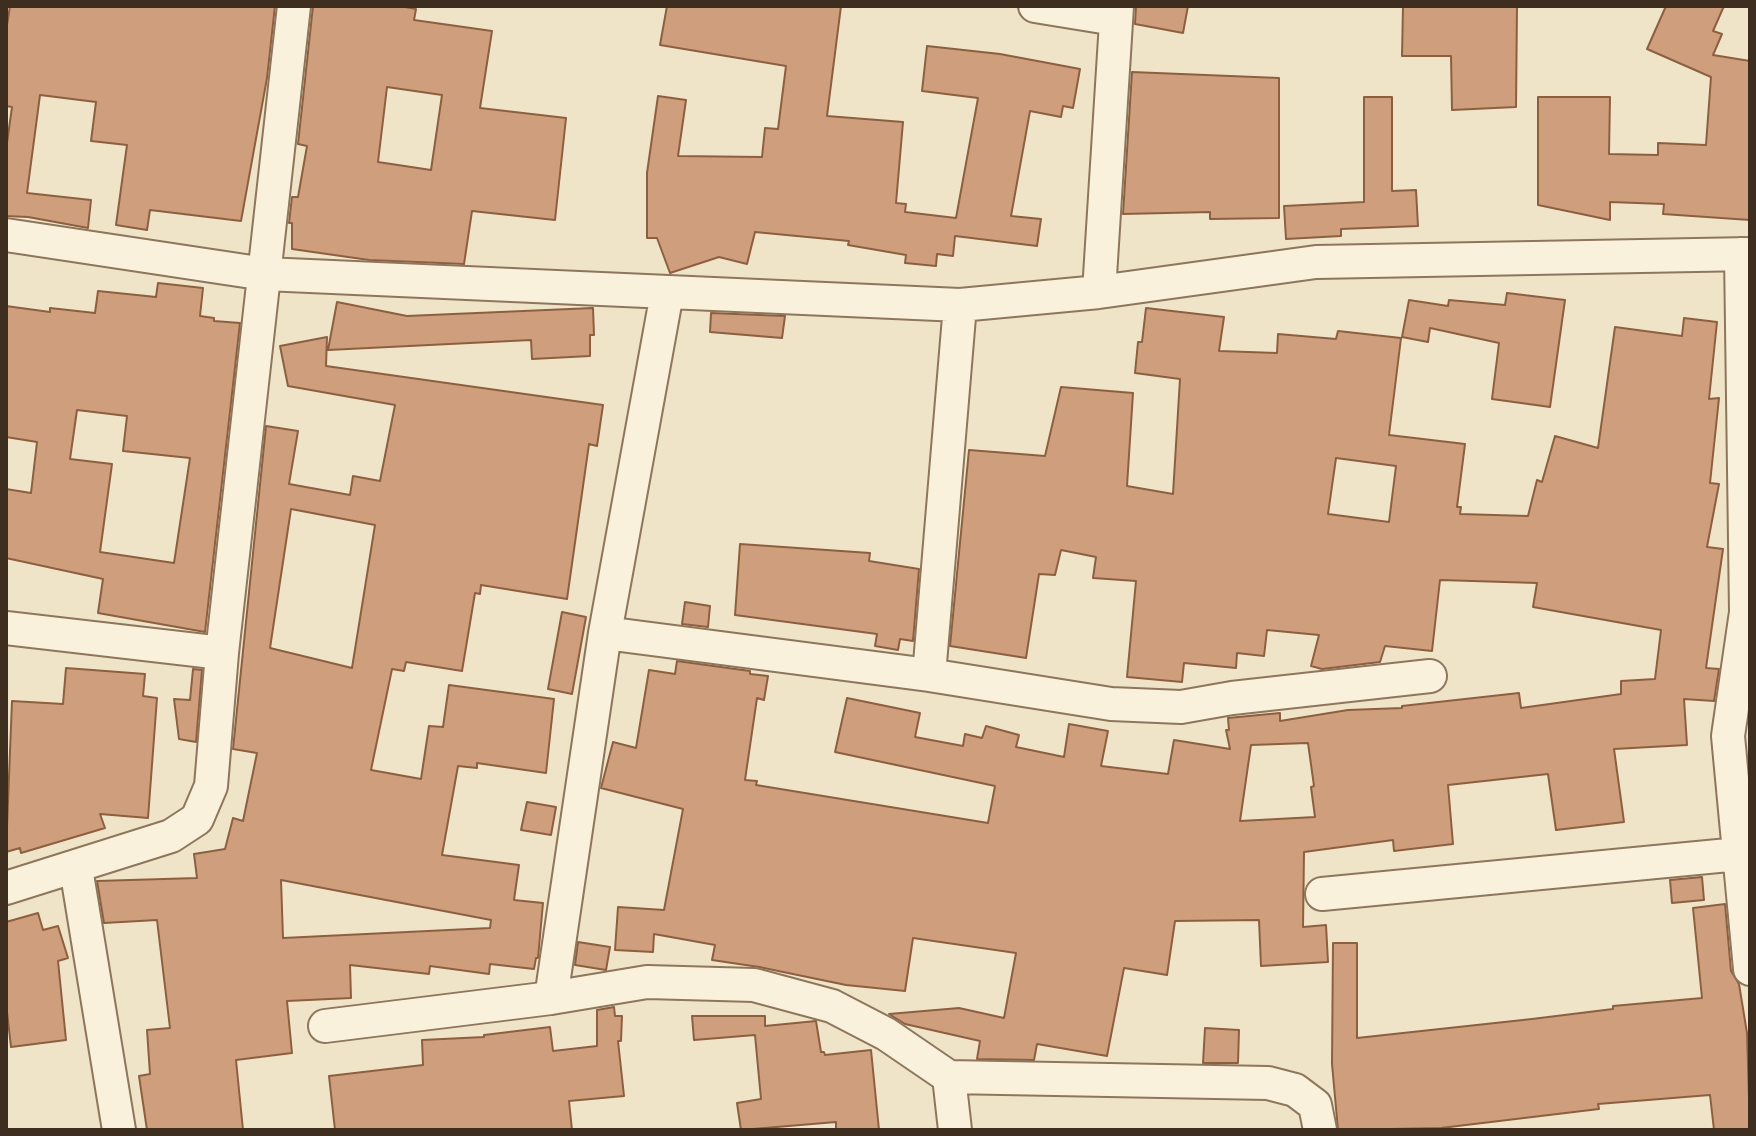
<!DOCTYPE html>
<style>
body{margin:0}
#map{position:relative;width:1756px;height:1136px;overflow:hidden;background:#f0e4c8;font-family:Lora,serif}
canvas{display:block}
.frame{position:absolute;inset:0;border:8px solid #3d2e20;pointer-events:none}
</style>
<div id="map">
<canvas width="1756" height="1136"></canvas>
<div class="frame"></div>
</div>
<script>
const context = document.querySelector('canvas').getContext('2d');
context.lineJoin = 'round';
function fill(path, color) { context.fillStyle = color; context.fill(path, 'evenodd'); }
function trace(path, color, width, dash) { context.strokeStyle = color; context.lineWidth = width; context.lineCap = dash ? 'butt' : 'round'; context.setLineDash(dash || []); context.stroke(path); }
const building = new Path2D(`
 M 10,6 L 275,6 L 267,78 L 241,221 L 150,210 L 147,230 L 116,225 L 127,145 L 91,141 L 96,102 L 40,95 L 27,193 L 91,200 L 88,228 L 28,217 L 6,216 L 6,150 L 12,107 L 6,106 L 6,31 Z
 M 313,6 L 400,6 L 416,9 L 414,20 L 492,31 L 480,108 L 566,118 L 555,220 L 472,211 L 464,264 L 369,260 L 292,249 L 292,223 L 289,223 L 292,197 L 298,197 L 307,146 L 298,144 ZM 387,87 L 442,95 L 431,170 L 378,162 Z
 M 667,6 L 841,6 L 827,116 L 903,122 L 896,203 L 906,204 L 905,212 L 956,218 L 978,98 L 922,91 L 927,46 L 1000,54 L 1080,69 L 1073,108 L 1063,106 L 1061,117 L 1030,111 L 1011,216 L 1041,219 L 1037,246 L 955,236 L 953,256 L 937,254 L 936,266 L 905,263 L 906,255 L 848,245 L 849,241 L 755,232 L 747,264 L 719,257 L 670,273 L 657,238 L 647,238 L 647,173 L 658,96 L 686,100 L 678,156 L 762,157 L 765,128 L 778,129 L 786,66 L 660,45 Z
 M 1136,6 L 1188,6 L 1183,33 L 1135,24 Z
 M 1403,6 L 1517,6 L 1516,107 L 1452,110 L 1451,56 L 1402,56 Z
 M 1666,6 L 1724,6 L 1713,31 L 1722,34 L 1713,55 L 1750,61 L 1750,220 L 1663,214 L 1664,204 L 1610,202 L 1610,220 L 1538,205 L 1538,97 L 1610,97 L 1609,154 L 1658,155 L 1658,143 L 1706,145 L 1711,77 L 1647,49 Z
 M 1132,72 L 1279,78 L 1279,218 L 1210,219 L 1210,212 L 1123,214 Z
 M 1364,97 L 1392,97 L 1392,191 L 1416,190 L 1418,226 L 1341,229 L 1341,236 L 1286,239 L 1284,206 L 1364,202 Z
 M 158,283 L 203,288 L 200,316 L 214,318 L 214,321 L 240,323 L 205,632 L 98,613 L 103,579 L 6,558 L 6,489 L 31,493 L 37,442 L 6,437 L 6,306 L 50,312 L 50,308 L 95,313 L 98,291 L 156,297 ZM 77,410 L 127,416 L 123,451 L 190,458 L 174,563 L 100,552 L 112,464 L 70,459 Z
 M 1507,293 L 1565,300 L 1550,407 L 1492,399 L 1499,343 L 1430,328 L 1428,342 L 1402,337 L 1409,300 L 1448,306 L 1449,300 L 1505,305 Z
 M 337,302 L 407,316 L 593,308 L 594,335 L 590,335 L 590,356 L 532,359 L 531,340 L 328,350 Z
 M 1146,308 L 1224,317 L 1219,351 L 1277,353 L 1278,334 L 1336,339 L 1338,331 L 1401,338 L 1389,435 L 1465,444 L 1457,507 L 1461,507 L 1460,514 L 1528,516 L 1537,480 L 1542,482 L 1555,436 L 1598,448 L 1615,327 L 1682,336 L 1684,318 L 1717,322 L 1709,399 L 1719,398 L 1710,483 L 1719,484 L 1707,547 L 1723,549 L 1706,668 L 1719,669 L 1714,701 L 1684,699 L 1687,745 L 1614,749 L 1624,822 L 1556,830 L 1548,774 L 1448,785 L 1453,844 L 1394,851 L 1393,840 L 1304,852 L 1303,927 L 1326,925 L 1328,962 L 1261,966 L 1259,920 L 1175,921 L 1167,975 L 1124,968 L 1107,1056 L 1037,1044 L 1034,1060 L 977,1059 L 980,1041 L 905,1024 L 889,1014 L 959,1008 L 1004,1018 L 1016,953 L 913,938 L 905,991 L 846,985 L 759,967 L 712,960 L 715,945 L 654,934 L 653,952 L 615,950 L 618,907 L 664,910 L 683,809 L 601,788 L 613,742 L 636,748 L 649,670 L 675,674 L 677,661 L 750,671 L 750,674 L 768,676 L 764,700 L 757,698 L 745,780 L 757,781 L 756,785 L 988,823 L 995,786 L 835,752 L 847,698 L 920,713 L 915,737 L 963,746 L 965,734 L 982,738 L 986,726 L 1019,735 L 1016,747 L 1064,757 L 1069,724 L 1108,731 L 1101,766 L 1168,774 L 1174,740 L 1230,749 L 1226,730 L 1229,730 L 1228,718 L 1280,713 L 1280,721 L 1348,710 L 1402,708 L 1402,706 L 1519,693 L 1521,708 L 1621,694 L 1621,681 L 1655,679 L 1661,630 L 1533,607 L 1537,583 L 1440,580 L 1432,651 L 1385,646 L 1380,662 L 1322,669 L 1311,666 L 1319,635 L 1267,630 L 1264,656 L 1237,653 L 1236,668 L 1184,663 L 1182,682 L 1127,677 L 1136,581 L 1093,578 L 1096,557 L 1061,550 L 1055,575 L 1039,574 L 1026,658 L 950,646 L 969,450 L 1045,456 L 1061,387 L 1133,393 L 1127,486 L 1173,494 L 1180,379 L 1135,373 L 1138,342 L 1142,342 ZM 1336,458 L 1396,466 L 1389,522 L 1328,514 ZM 1308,743 L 1314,786 L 1311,787 L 1315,817 L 1240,821 L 1251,745 Z
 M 711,313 L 785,316 L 782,338 L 710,332 Z
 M 327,337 L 326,366 L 603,405 L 597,446 L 589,444 L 567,599 L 481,585 L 480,594 L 475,593 L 462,671 L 406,662 L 404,671 L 392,669 L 371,770 L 421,779 L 429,726 L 443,727 L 449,685 L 554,699 L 546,773 L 477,763 L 477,768 L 458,766 L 442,855 L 519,865 L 514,900 L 543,903 L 538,958 L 536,958 L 534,969 L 490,964 L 489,974 L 430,966 L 429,974 L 350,965 L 351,998 L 287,1001 L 292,1053 L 236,1060 L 243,1130 L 147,1130 L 139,1076 L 150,1074 L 147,1030 L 170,1028 L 157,920 L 104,923 L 97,881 L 197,878 L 194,854 L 225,849 L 233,818 L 243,821 L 257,753 L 233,749 L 266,426 L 298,431 L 289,484 L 350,495 L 353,476 L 380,481 L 395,405 L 288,386 L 280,346 ZM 291,509 L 375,525 L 352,668 L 270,648 ZM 281,880 L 491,920 L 490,928 L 283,938 Z
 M 740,544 L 870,553 L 869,561 L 919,569 L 913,641 L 900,639 L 898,650 L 875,646 L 877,634 L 735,615 Z
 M 685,602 L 710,606 L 708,627 L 682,624 Z
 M 562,612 L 586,617 L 572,694 L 548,689 Z
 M 66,668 L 145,674 L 143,696 L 157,698 L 148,818 L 100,814 L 105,828 L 21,853 L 20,848 L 6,852 L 12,701 L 63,704 Z
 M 193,669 L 202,670 L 196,742 L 179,739 L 174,699 L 190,700 Z
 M 527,802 L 556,807 L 551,835 L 521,830 Z
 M 1702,877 L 1704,900 L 1672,903 L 1670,880 Z
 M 1725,904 L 1731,971 L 1739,984 L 1747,1033 L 1750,1130 L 1714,1130 L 1710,1095 L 1598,1104 L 1599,1109 L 1441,1128 L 1338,1130 L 1332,1064 L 1333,943 L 1357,943 L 1357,1038 L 1532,1019 L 1613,1009 L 1613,1006 L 1702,998 L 1693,908 Z
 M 38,913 L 43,930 L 58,926 L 68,958 L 58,961 L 66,1040 L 11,1047 L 6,1003 L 6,922 Z
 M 578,942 L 610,947 L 606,970 L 575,965 Z
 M 614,1007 L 615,1016 L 622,1016 L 621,1041 L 618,1041 L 624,1096 L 569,1101 L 572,1130 L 335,1130 L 329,1076 L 423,1065 L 422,1040 L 484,1037 L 484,1035 L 550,1027 L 553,1051 L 597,1046 L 597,1010 Z
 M 692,1016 L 765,1016 L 765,1026 L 816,1021 L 821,1052 L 824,1052 L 825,1055 L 871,1050 L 879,1130 L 836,1130 L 836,1122 L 741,1130 L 737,1103 L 761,1099 L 755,1035 L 694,1040 Z
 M 1205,1028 L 1239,1030 L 1238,1063 L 1203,1063 Z`);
const minor = new Path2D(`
 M 1035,6 L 1115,19
 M 6,235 L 265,274 L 960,305 L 1099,292 L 1316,262 L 1750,254
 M 1741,254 L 1746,612 L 1728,736 L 1750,969
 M 1099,292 L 1117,6
 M 6,628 L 222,653
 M 605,633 L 667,293
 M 929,675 L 960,305
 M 76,868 L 119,1130
 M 6,888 L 171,836 L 197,819 L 211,786 L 222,653 L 294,6
 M 1322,894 L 1739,854
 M 551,998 L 605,633 L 929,675 L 1111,704 L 1181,707 L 1232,698 L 1430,676
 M 325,1026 L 551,998 L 647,982 L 754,985 L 832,1006 L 886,1034 L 949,1077 L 1268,1083 L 1295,1090 L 1315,1105 L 1320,1130
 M 949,1077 L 955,1130`);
fill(building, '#cf9f7d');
trace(building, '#8d5f41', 2);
trace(minor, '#8d765c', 36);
trace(minor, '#faf1dc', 32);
</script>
